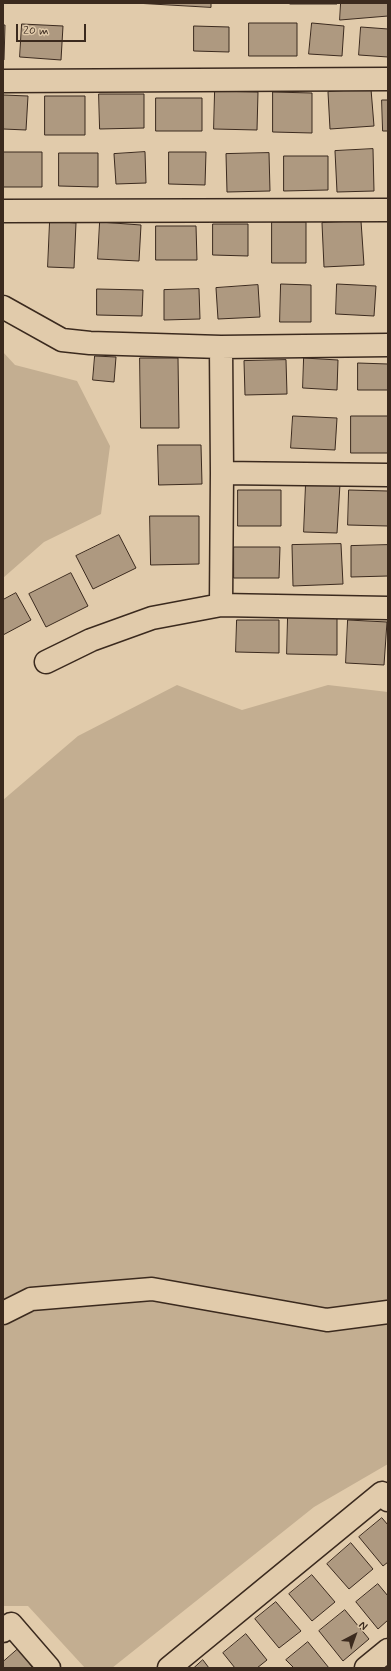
<!DOCTYPE html>
<style>
body{margin:0}
#map{position:relative;width:391px;height:1671px;overflow:hidden;background:#e1cbab;font-family:Mynerve,sans-serif}
canvas{display:block}
.frame{position:absolute;inset:0;border:4px solid #3b2a1e;pointer-events:none}
.north{position:absolute;left:335px;top:1615px;width:40px;height:40px;-webkit-text-stroke:3px #e1cbab;paint-order:stroke;rotate:41deg;font-size:11px;font-weight:700;line-height:16px;text-align:center;color:#3b2a1e}
.north::after{content:'';display:block;margin:auto;width:14px;height:18px;background:#3b2a1e;clip-path:polygon(50% 0,100% 100%,50% 72%,0 100%)}
.scale{position:absolute;left:16px;top:24px;width:70px;height:18px;box-sizing:border-box;border:2px solid #3b2a1e;border-top:0;padding-left:5px;font-size:12px;line-height:14px;white-space:nowrap;color:#3b2a1e;-webkit-text-stroke:3px #e1cbab;paint-order:stroke}
</style>
<div id="map">
<canvas width="391" height="1671"></canvas>
<div class="frame"></div>
<div class="north">N</div>
<div class="scale">20 m</div>
</div>
<script>
const context = document.querySelector('canvas').getContext('2d');
context.lineJoin = 'round';
function fill(path, color) { context.fillStyle = color; context.fill(path, 'evenodd'); }
function trace(path, color, width, dash) { context.strokeStyle = color; context.lineWidth = width; context.lineCap = dash ? 'butt' : 'round'; context.setLineDash(dash || []); context.stroke(path); }
const green = new Path2D(`
 M 3,352 L 15,365 L 77,381 L 110,446 L 101,514 L 44,542 L 3,578 Z
 M 177,685 L 242,710 L 328,685 L 388,692 L 388,1464 L 314,1507 L 112,1668 L 85,1668 L 28,1606 L 3,1606 L 3,800 L 78,736 Z`);
const building = new Path2D(`
 M 135,3 L 211,3 L 211,7 Z
 M 290,3 L 337,3 L 337,4 L 290,4 Z
 M 341,3 L 388,3 L 388,16 L 340,20 Z
 M 249,23 L 297,23 L 297,56 L 249,56 Z
 M 312,23 L 344,26 L 342,56 L 309,54 Z
 M 22,24 L 63,26 L 61,60 L 20,57 Z
 M 3,25 L 5,25 L 4,60 L 3,60 Z
 M 194,26 L 229,27 L 229,52 L 194,51 Z
 M 361,27 L 388,29 L 388,57 L 359,55 Z
 M 371,89 L 374,126 L 330,129 L 328,92 Z
 M 215,91 L 258,92 L 257,130 L 214,129 Z
 M 273,92 L 312,93 L 312,133 L 273,132 Z
 M 99,94 L 144,94 L 144,128 L 100,129 Z
 M 3,95 L 28,96 L 26,130 L 3,129 Z
 M 45,96 L 85,96 L 85,135 L 45,135 Z
 M 156,98 L 202,98 L 202,131 L 156,131 Z
 M 382,100 L 388,100 L 388,131 L 383,131 Z
 M 373,149 L 374,191 L 337,192 L 335,151 Z
 M 3,152 L 42,152 L 42,187 L 3,187 Z
 M 145,152 L 146,183 L 116,184 L 114,154 Z
 M 169,152 L 206,152 L 205,185 L 169,184 Z
 M 59,153 L 98,153 L 98,187 L 59,186 Z
 M 269,153 L 270,191 L 227,192 L 226,154 Z
 M 284,156 L 328,156 L 328,190 L 284,191 Z
 M 50,221 L 76,223 L 74,268 L 48,267 Z
 M 361,221 L 364,265 L 324,267 L 322,223 Z
 M 100,222 L 141,225 L 139,261 L 98,259 Z
 M 272,222 L 306,222 L 306,263 L 272,263 Z
 M 213,224 L 248,224 L 248,256 L 213,255 Z
 M 156,226 L 196,226 L 197,260 L 156,260 Z
 M 281,284 L 311,285 L 311,322 L 280,322 Z
 M 337,284 L 376,286 L 374,316 L 336,314 Z
 M 258,285 L 260,317 L 218,319 L 216,288 Z
 M 97,289 L 143,290 L 142,316 L 97,315 Z
 M 199,289 L 200,319 L 164,320 L 164,290 Z
 M 95,356 L 116,357 L 114,382 L 93,380 Z
 M 140,358 L 178,358 L 179,428 L 141,428 Z
 M 304,358 L 338,360 L 337,390 L 303,388 Z
 M 286,360 L 287,394 L 245,395 L 244,361 Z
 M 358,363 L 388,364 L 388,390 L 358,390 Z
 M 293,416 L 337,418 L 335,450 L 291,448 Z
 M 351,416 L 388,416 L 388,453 L 351,453 Z
 M 158,445 L 201,445 L 202,484 L 159,485 Z
 M 306,483 L 340,484 L 337,533 L 304,532 Z
 M 238,490 L 281,490 L 281,526 L 238,526 Z
 M 349,490 L 388,491 L 388,526 L 348,525 Z
 M 150,516 L 199,516 L 199,564 L 151,565 Z
 M 119,535 L 136,568 L 93,589 L 76,556 Z
 M 341,544 L 343,584 L 293,586 L 292,545 Z
 M 388,545 L 388,576 L 351,577 L 351,546 Z
 M 234,547 L 280,547 L 279,578 L 234,578 Z
 M 71,573 L 88,606 L 46,627 L 29,594 Z
 M 16,593 L 31,620 L 3,635 L 3,600 Z
 M 288,616 L 337,617 L 337,655 L 287,654 Z
 M 237,620 L 279,620 L 279,653 L 236,652 Z
 M 348,620 L 387,622 L 384,665 L 346,663 Z
 M 382,1518 L 388,1525 L 388,1562 L 383,1566 L 359,1537 Z
 M 351,1543 L 373,1569 L 349,1589 L 327,1564 Z
 M 312,1575 L 335,1602 L 312,1621 L 289,1594 Z
 M 378,1584 L 388,1596 L 388,1620 L 378,1629 L 356,1602 Z
 M 276,1602 L 301,1631 L 279,1648 L 255,1619 Z
 M 345,1610 L 369,1639 L 343,1661 L 319,1631 Z
 M 246,1634 L 267,1660 L 257,1668 L 235,1668 L 223,1653 Z
 M 308,1642 L 329,1668 L 294,1668 L 286,1660 Z
 M 18,1649 L 33,1668 L 3,1668 L 3,1662 Z
 M 203,1660 L 209,1668 L 194,1668 Z`);
const minor = new Path2D(`
 M 3,81 L 388,79
 M 3,211 L 388,210
 M 3,307 L 62,340 L 90,343 L 221,347
 M 388,345 L 221,347 L 222,473 L 388,475
 M 221,605 L 222,473
 M 46,662 L 91,640 L 152,618 L 221,605 L 388,608
 M 3,1313 L 31,1299 L 152,1289 L 327,1320 L 388,1312
 M 3,1631 L 11,1624 L 49,1668
 M 169,1668 L 382,1493 L 388,1500
 M 366,1668 L 388,1650`);
fill(green, '#c3ae91');
fill(building, '#ae9980');
trace(building, '#3b2a1e', 1);
trace(minor, '#3b2a1e', 25);
trace(minor, '#e1cbab', 22);
</script>
